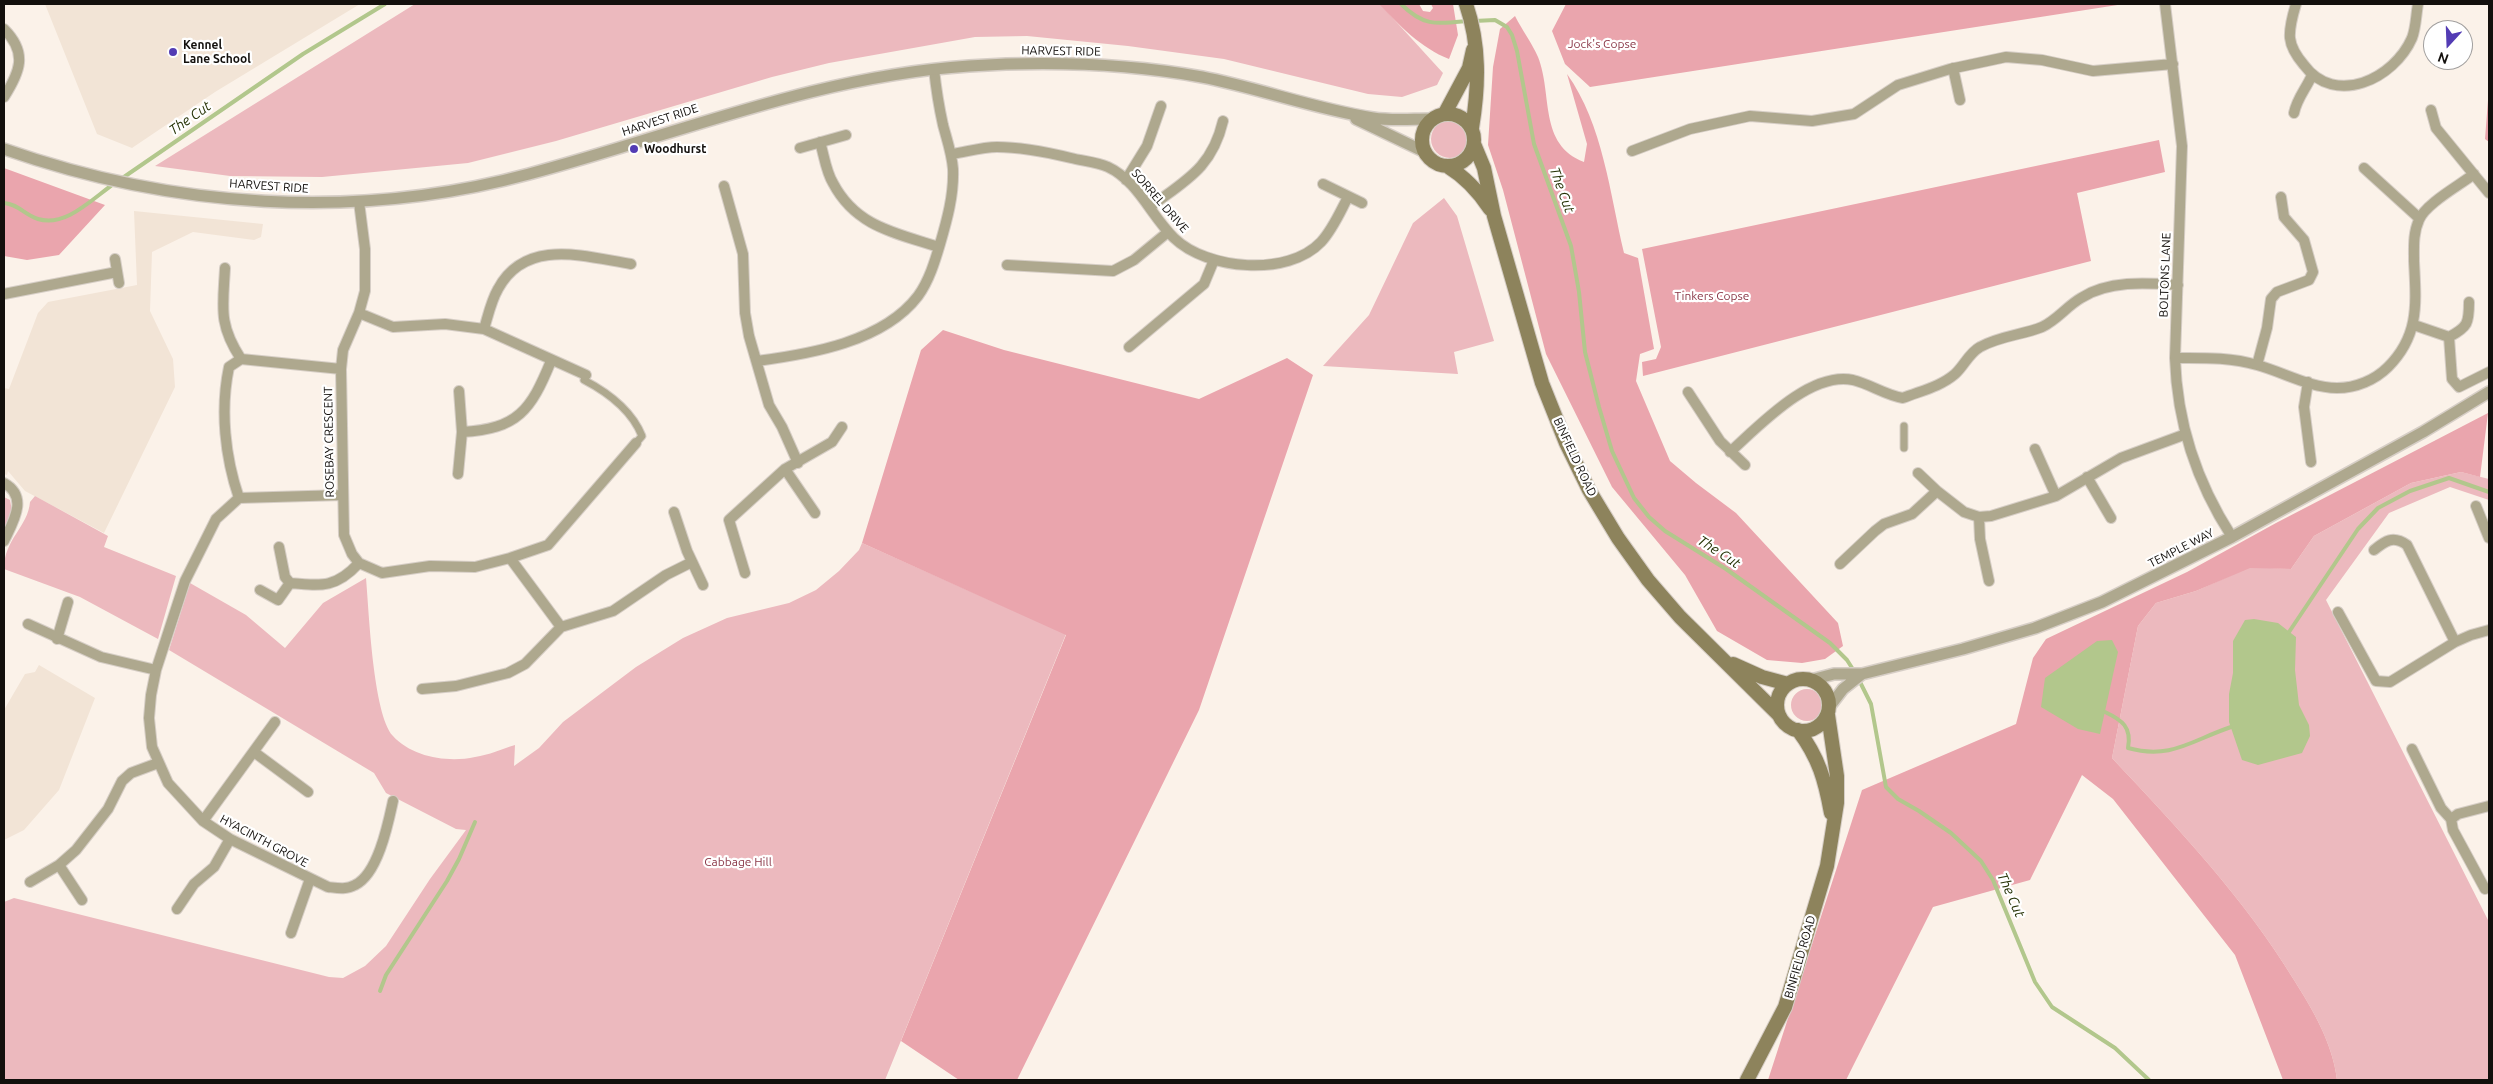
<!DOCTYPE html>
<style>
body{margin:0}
#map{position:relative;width:2493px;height:1084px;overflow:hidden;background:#fbf2e9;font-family:Ubuntu,sans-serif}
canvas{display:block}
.frame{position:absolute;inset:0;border:5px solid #13100d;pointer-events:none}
.north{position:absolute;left:2423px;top:20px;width:50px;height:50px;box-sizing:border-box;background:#fff;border:1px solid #a19f9e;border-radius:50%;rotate:200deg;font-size:14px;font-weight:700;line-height:20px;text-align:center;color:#13100d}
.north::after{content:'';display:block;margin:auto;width:18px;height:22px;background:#533cb4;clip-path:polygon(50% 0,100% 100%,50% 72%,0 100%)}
</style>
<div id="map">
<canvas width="2493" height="1084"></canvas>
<div class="frame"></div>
<div class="north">N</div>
</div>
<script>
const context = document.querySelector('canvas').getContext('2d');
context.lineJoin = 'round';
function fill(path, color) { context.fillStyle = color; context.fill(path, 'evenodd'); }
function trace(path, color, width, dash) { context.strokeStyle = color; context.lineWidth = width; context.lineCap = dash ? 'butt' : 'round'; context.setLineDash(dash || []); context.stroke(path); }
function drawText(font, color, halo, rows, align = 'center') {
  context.font = font + ' Ubuntu,sans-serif'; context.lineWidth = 4.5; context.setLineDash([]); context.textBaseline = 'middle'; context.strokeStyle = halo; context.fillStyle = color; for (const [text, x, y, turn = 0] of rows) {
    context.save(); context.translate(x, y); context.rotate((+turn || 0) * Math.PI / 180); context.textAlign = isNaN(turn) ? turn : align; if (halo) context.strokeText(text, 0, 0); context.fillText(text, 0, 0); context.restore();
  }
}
const built = new Path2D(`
 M 45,4 L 360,4 L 215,92 L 132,148 L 97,134 Z
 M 134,211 L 263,224 L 261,237 L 254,240 L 193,232 L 152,252 L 150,311 L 173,359 L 175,387 L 104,533 L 25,491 L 8,471 L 7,475 L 4,474 L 4,388 L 9,389 L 38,313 L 48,302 L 137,285 Z
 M 39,665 L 95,698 L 59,790 L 24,830 L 4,840 L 4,710 L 25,674 L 35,672 Z`);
const green = new Path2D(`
 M 415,4 L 1380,4 L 1443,73 L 1437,85 L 1402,97 L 1368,94 L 1224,59 L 1128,46 L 1027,36 L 975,37 L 829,63 L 772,77 L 556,141 L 468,163 L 322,177 L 230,176 L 155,166 Z
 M1431 139a19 19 0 1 1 38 0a19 19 0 1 1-38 0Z
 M 1444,198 L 1457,216 L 1494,341 L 1454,352 L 1458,374 L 1323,366 L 1369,315 L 1413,223 Z
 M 2461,472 L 2489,479 L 2489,500 L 2450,487 L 2389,513 L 2326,600 L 2489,922 L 2489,1080 L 2337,1080 C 2333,1044 2313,1010 2294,980 C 2244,898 2178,828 2112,758 L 2138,626 L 2156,603 L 2196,591 L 2250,567 L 2291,569 L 2314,536 L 2411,483 Z
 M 35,496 L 108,536 L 104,547 L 176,576 L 158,639 L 80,597 L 4,569 C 4,539 28,527 30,502 Z
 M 4,497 L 10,500 L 12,511 L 4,532 Z
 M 862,543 L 1066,634 L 885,1080 L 4,1080 L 4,902 L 14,898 L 329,977 L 343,978 L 365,966 L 386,946 L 430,879 L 466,830 L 456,829 L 386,793 L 374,773 L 169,650 L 190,583 L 246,615 L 285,648 L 323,603 L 366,578 C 369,612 373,714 393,736 C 412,757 448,763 475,757 C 489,755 502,749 515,745 L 514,766 L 539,748 L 563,722 L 636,667 L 683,638 L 727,618 L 789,603 L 816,590 L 839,571 L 859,550 Z
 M1791 705a16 16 0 1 1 32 0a16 16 0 1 1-32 0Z`);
const forest = new Path2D(`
 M 1379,4 L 1419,4 L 1423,11 L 1430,12 L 1433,8 L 1431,4 L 1453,4 L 1458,35 L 1449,59 C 1421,48 1400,26 1379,4 Z
 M 1566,4 L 2124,4 L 1590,87 L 1565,64 L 1552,31 Z
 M 1515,16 C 1522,30 1532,43 1538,57 C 1553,95 1538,144 1584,162 L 1587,144 L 1567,74 C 1603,124 1610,194 1624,253 L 1638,258 L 1654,349 L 1640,354 L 1636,381 L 1670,461 L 1696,483 L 1736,513 L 1838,623 L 1843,646 L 1825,659 L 1802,663 L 1767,660 L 1717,631 L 1685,575 L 1612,487 L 1546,354 L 1503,190 L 1488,145 L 1493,67 L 1500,29 Z
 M 2489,87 L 2489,142 L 2485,139 Z
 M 2159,140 L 2165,172 L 2077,193 L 2091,261 L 1643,376 L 1642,362 L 1656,359 L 1661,347 L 1642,249 Z
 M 4,168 L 105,205 L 59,255 L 27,260 L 4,256 Z
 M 943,330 L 1004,350 L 1199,399 L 1287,358 L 1313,375 L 1199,710 L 1017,1080 L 959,1080 L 901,1041 L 1066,635 L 862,543 L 921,350 Z
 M 2488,413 L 2480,477 L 2461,472 L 2411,483 L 2314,536 L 2291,569 L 2250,568 L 2196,591 L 2156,603 L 2138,626 L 2112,758 C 2178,828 2244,898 2294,980 C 2313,1010 2333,1044 2337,1080 L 2283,1080 L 2235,955 L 2113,799 L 2082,775 L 2030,880 L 1933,907 L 1846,1080 L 1768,1080 L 1862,790 L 2016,724 L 2033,658 L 2046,639 L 2187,572 L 2276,523 Z`);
const water = new Path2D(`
 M 2254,619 L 2278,623 L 2296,637 L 2295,670 L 2299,705 L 2309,725 L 2310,736 L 2302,753 L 2258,765 L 2242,760 L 2229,722 L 2229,694 L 2233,673 L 2233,641 L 2245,620 Z
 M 2112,640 L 2118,652 L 2100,734 L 2078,729 L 2041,707 L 2045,678 L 2097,641 Z`);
const stream = new Path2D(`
 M 1401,4 C 1424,27 1437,24 1467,21
 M 1474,21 L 1495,20 L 1507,27 L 1512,35 L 1517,51 L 1534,144 L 1571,246 L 1579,292 L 1585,352 L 1599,407 L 1612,451 L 1634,498 L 1649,517 L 1665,531 L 1726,569 L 1830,643 L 1847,660 L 1854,671
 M 121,179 L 303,54 L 385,4
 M 4,203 C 18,204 25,215 38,219 C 66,228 94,197 115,183
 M 2289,632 L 2358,529 L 2378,508 L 2410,491 L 2449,478 L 2489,492
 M 1859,680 L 1871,704 L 1886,787 L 1898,799 L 1919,811 L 1951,833 L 1981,861 L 1993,880 L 2035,982 L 2052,1007 L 2115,1048 L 2149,1080
 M 2105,712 C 2122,720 2132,727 2128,748 C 2171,760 2192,740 2231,727
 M 380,991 L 386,975 L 447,881 L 459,859 L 475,822`);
const pedestrian = new Path2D(`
 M 586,375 L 584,380 C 607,392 632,411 642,436 L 636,443
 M 1904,448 L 1904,426`);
const minor = new Path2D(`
 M 2165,4 L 2182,146 L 2175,358 C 2177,422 2197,483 2232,537
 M 2296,4 C 2293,14 2289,27 2290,38 C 2291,47 2298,58 2304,65 C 2335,107 2394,79 2412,38 C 2416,28 2416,15 2418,4
 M 4,29 C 28,53 20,72 4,97
 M 1953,68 L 1960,100
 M 2431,110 L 2436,128 L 2489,193
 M 2294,113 C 2297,98 2306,89 2312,75
 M 820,142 C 824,155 826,172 833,183 C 856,227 896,233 939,247
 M 800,148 L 846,135
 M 1632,151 L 1690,129 L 1750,116 L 1812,121 L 1854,114 L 1898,85 L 1950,69 L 2006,57 L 2042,60 L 2093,71 L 2173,64
 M 952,154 C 966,152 982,147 997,147 C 1022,147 1046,152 1071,158 C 1083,161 1097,162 1108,167 C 1138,181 1151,216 1174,238 C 1207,270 1288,277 1321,242 C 1333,229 1340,212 1348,197
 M 2364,168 L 2419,218
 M 1126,180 L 1147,146 L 1161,106
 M 1323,184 L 1362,203
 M 724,186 L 743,254 L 745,313 L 749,336 L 769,405 L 782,427 L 798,463
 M 359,202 L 365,249 L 365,291 L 359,313 L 343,350 L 341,369 L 344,535 L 352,554 L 359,563 L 382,573 L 430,566 L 475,567 L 510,558 L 548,545 L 636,443
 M 1150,207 C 1186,180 1212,168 1223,121
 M 115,259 L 119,283
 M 1007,265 L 1113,271 L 1134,260 L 1168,232
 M 225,268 C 223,307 218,324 241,359
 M 4,294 L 117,272
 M 359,313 L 393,327 L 445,324 L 484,329 L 586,375
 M 2414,325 L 2449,337 L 2452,379 L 2459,387 L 2489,372
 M 484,329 C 488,316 491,301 498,289 C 526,237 586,257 631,264
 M 2449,337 C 2468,327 2469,323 2469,302
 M 1129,347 L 1204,284 L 1214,260
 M 2175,358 C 2203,358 2230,357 2257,365 C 2283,372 2310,388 2337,388 C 2356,388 2375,380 2388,367 C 2420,335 2416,303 2414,261 C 2414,247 2413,233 2419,220 C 2425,204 2460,185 2474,174
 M 757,361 C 810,354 883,342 918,296 C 929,281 935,261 940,244 C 947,220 954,195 953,169 C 952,154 947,140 943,125 C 939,107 936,88 934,69
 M 2257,365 L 2267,328 L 2271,299 L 2277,292 L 2309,280 L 2313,272 L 2304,240 L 2284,217 L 2281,197
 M 2308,382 L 2304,407 L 2311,462
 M 1688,392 L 1720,441 L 1745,465
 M 462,432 C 518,429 531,410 551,361
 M 2035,449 L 2056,496
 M 1730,452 C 1759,426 1810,371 1853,380 C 1870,384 1885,395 1903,398 C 1920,391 1940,387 1955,374 C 1964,366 1969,353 1980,347 C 1999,336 2022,335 2042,327 C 2057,320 2067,306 2081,298 C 2109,280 2147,283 2178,285
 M 785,469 L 815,513
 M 1918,473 L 1937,491 L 1964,512 L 1979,517 L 1991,516 L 2056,496 L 2121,458 L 2186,434
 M 458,474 L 462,432 L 459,391
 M 2087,477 L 2111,518
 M 4,483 C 29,497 13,522 4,541
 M 343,495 L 239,498 L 216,519 L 185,581 L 156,670 L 151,695 L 149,718 L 152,747 L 168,783 L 203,821 L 230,839 L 328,887 C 337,888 346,890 355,885 C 378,874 388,824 393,801
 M 239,498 C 225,457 220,410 229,367 L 241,359 L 341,369
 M 2476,506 L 2489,538
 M 674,512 L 687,551 L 703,585
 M 1979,517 L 1980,539 L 1989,581
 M 729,520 L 785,469 L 832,442 L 842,427
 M 729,520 L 745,573
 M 279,547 L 285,577 L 290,583 C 322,586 336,588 359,563
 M 2374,550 C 2385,541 2393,535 2407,545 L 2455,642
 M 510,558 L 561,627 L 613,611 L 666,575 L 692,562
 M 1840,564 L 1875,531 L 1884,524 L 1912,514 L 1937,491
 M 260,590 L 278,600 L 290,583
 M 2338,612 L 2376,681 L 2390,682 L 2455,642 L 2471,635 L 2489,630
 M 28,624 L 101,657 L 156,670
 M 57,639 L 68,602
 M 422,689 L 456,686 L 508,673 L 525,664 L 561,627
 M 2412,749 L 2441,808 L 2451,819
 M 254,752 L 308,792
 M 203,821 L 275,722
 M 59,865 L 82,900
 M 30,882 L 59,865 L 76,850 L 108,809 L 122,781 L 131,773 L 158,763
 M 2485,889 L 2453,830 L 2451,819 L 2458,814 L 2489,806
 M 177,909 L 194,884 L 214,867 L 230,839
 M 291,933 L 310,879`);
const tertiary = new Path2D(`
 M 1356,119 L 1425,152
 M 4,149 C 172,208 356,221 529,174 C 676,135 816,76 969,66 C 1047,61 1124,63 1202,77 C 1259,88 1315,109 1373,118 C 1392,121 1412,119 1431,119
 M 1811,680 L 1834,674 L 1862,674 L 1963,649 L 2035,628 L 2102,602 L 2232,537 L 2423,432 L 2489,392
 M 1830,706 L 1843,689 L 1862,674`);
const secondary = new Path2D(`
 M 1466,4 C 1480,45 1479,85 1472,128
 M 1445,113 L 1469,68 L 1473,50
 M1422 140a26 26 0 1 1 52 0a26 26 0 1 1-52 0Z
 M 1474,144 L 1484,168 L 1494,216 L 1542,383 L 1566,443 L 1589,490 L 1618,538 L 1648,580 L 1680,617 L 1779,715
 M 1447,166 C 1465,177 1479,192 1490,209
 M 1733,664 L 1762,677 L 1788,684
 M1777 705a26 26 0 1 1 52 0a26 26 0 1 1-52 0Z
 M 1798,730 C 1819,758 1825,780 1831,813
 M 1747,1080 L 1785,1007 L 1827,866 L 1837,803 L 1837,776 L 1828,715`);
const markers = [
 [173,52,5,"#533cb4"],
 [634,149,5,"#533cb4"]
];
const parkNames = [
 ["Jock's Copse",1602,44],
 ["Tinkers Copse",1712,296],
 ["Cabbage Hill",738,862]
];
const poiNames = [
 ["Kennel",183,45],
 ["Lane School",183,59],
 ["Woodhurst",644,149]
];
const streetNames = [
 ["HARVEST RIDE",1061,51,1],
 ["HARVEST RIDE",660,120,-18],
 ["HARVEST RIDE",269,186,4],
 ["SORREL DRIVE",1160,201,49],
 ["BOLTONS LANE",2165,275,-88],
 ["ROSEBAY CRESCENT",329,442,-91],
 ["BINFIELD ROAD",1575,457,65],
 ["TEMPLE WAY",2181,548,-27],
 ["HYACINTH GROVE",264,841,28],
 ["BINFIELD ROAD",1800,957,-74]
];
const waterNames = [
 ["The Cut",190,118,-35],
 ["The Cut",1562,190,70],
 ["The Cut",1719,552,33],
 ["The Cut",2011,895,66]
];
fill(built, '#f2e4d6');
fill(green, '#ecb9be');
fill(forest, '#eaa5ad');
fill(water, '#b2c78c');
trace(stream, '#b2c78c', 4);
trace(pedestrian, '#d6cec6', 9);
trace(minor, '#d6cec6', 12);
trace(tertiary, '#d6cec6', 14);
trace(secondary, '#d6cec6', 16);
trace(pedestrian, '#aea88e', 7);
trace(minor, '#aea88e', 10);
trace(tertiary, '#aea88e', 11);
trace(secondary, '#8d835c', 14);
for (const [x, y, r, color] of markers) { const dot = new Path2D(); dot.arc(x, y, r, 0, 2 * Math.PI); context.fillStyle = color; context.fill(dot); trace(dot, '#fff', 2); }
drawText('12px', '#8a3747', '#fff', parkNames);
drawText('bold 12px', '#13100d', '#fff', poiNames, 'left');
drawText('12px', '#13100d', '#fff', streetNames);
drawText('italic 14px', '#263306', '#fff', waterNames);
</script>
